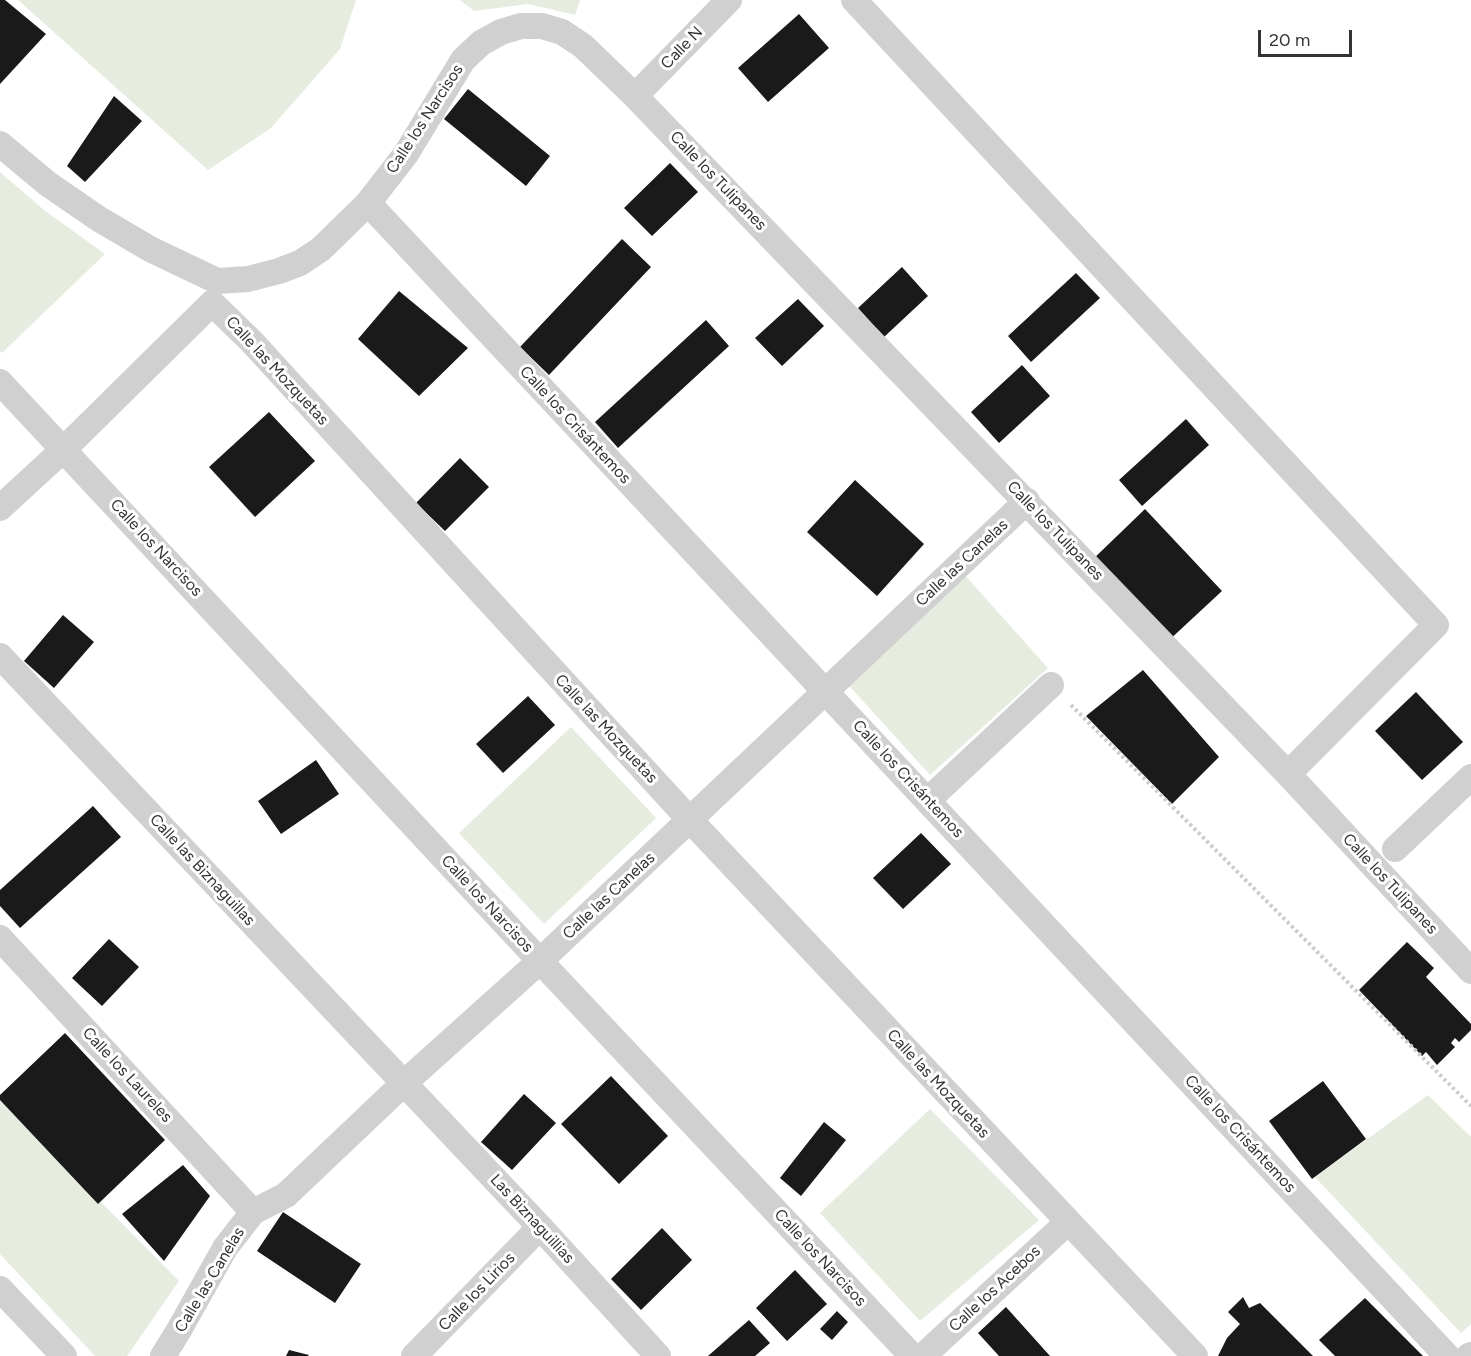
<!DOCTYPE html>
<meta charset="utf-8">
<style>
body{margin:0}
#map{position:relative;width:1471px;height:1356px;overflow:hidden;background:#fff;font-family:Figtree,sans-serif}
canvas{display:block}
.scale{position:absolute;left:1258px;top:30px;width:94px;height:27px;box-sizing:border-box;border:3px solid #333;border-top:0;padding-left:8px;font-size:18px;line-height:21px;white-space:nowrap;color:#333;-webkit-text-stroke:4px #fff;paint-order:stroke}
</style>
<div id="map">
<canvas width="1471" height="1356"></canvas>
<div class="scale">20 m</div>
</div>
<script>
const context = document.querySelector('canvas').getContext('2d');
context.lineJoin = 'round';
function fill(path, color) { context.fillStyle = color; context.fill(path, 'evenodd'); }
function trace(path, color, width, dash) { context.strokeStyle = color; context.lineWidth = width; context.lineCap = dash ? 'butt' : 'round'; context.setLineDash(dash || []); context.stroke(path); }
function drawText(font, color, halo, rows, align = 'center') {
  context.font = font + ' Figtree,sans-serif'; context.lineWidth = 6; context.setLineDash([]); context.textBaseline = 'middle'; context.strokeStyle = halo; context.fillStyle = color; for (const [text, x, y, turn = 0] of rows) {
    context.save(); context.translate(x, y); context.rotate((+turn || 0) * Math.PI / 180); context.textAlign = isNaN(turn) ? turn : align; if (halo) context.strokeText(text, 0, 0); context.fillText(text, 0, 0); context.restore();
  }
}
const green = new Path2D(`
 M 18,0 L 356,0 L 340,49 L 271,128 L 208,170 Z
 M 460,0 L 580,0 L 575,15 L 528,4 L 474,11 Z
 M 0,172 L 44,210 L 105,254 L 2,353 L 0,351 Z
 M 963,573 L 1048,668 L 930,775 L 844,680 Z
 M 571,727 L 656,818 L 544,924 L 459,833 Z
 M 1428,1095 L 1471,1137 L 1471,1324 L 1461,1333 L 1315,1177 Z
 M 0,1100 L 179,1281 L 127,1356 L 95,1356 L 0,1254 Z
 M 930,1109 L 1039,1220 L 920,1321 L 820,1213 Z`);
const building = new Path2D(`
 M 0,0 L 5,0 L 46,34 L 0,84 Z
 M 799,14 L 829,48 L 768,102 L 738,68 Z
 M 468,89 L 550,156 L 526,186 L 444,119 Z
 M 114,96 L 142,121 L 85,182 L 67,166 Z
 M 670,163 L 698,192 L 652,236 L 624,208 Z
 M 622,239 L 651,267 L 549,375 L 520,347 Z
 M 902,267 L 928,296 L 884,337 L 858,308 Z
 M 1076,273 L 1100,298 L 1031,362 L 1008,336 Z
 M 399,291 L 468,348 L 419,396 L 358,339 Z
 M 798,299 L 824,326 L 782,366 L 755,338 Z
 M 706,320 L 729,346 L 618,448 L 595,422 Z
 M 1022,365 L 1050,396 L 999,443 L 971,412 Z
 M 269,412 L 315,461 L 255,517 L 209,467 Z
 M 1186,419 L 1209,445 L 1142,506 L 1119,480 Z
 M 460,458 L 489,487 L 445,531 L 416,503 Z
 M 855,480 L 924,544 L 877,596 L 807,532 Z
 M 1145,509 L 1222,591 L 1166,643 L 1088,564 Z
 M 63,615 L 94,642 L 54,688 L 24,661 Z
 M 1143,670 L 1219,757 L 1172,804 L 1086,716 Z
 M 1416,692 L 1463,742 L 1422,780 L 1375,731 Z
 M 528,696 L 555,725 L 503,773 L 476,744 Z
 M 316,760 L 339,794 L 281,834 L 258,801 Z
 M 93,806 L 121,837 L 20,928 L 0,906 L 0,890 Z
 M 921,833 L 951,864 L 903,909 L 873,878 Z
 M 109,939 L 139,967 L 102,1006 L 72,978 Z
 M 1407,942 L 1434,968 L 1426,977 L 1471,1024 L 1471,1030 L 1459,1042 L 1455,1038 L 1451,1043 L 1455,1047 L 1437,1065 L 1426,1052 L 1422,1056 L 1359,990 Z
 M 65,1033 L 165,1140 L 98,1204 L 0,1100 L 0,1095 Z
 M 611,1076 L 668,1136 L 619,1184 L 561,1124 Z
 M 1323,1081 L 1366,1139 L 1312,1179 L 1269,1121 Z
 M 524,1094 L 556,1123 L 512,1170 L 481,1142 Z
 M 824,1122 L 846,1140 L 801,1196 L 780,1178 Z
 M 183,1165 L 210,1196 L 164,1261 L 122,1214 Z
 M 283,1212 L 361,1264 L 335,1303 L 257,1251 Z
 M 662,1228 L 692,1260 L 641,1310 L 611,1279 Z
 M 795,1270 L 827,1304 L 787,1341 L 756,1308 Z
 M 1243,1297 L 1249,1308 L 1260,1303 L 1313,1356 L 1218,1356 L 1227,1338 L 1240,1324 L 1228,1312 Z
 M 1365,1298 L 1423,1356 L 1335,1356 L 1319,1340 Z
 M 1006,1307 L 1050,1356 L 999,1356 L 978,1333 Z
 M 837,1311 L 848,1322 L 832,1340 L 820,1329 Z
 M 749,1320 L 770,1343 L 755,1356 L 708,1356 Z
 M 289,1350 L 309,1355 L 308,1356 L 286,1356 Z`);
const path = new Path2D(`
 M 1071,705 L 1471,1106`);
const minor = new Path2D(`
 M 854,0 L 1436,625 L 1288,774
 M 635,96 L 729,0
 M 0,144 L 48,184 L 99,219 L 150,249 L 217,281 L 248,279 L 279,271 L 300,263 L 321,249 L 368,203 L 406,154 L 463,60 L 481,43 L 501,32 L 521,26 L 542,26 L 562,32 L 583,46 L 635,96 L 1288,774 L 1471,971
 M 368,203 L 1447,1356
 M 212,303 L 252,342 L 690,820 L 1195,1356
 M 0,382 L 540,961 L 912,1356
 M 0,508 L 64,449 L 212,303
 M 0,656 L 540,1227 L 658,1356
 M 928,800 L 1051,685
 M 1395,849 L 1471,777
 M 0,938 L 253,1212
 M 0,1289 L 64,1356
 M 163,1356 L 179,1330 L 225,1248 L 253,1212 L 286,1195 L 403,1084 L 540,961 L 1027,501
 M 414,1356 L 540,1227
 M 923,1356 L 1068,1222
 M 1469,1356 L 1471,1355`);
const streetNames = [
 ["Calle N",682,48,-46],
 ["Calle los Narcisos",425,119,-57],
 ["Calle los Tulipanes",718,181,46],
 ["Calle las Mozquetas",277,371,47],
 ["Calle los Crisántemos",575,425,47],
 ["Calle los Tulipanes",1055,531,46],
 ["Calle los Narcisos",156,548,47],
 ["Calle las Canelas",962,563,-43],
 ["Calle las Mozquetas",606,729,47],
 ["Calle los Crisántemos",908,779,47],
 ["Calle las Biznaguillas",202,870,47],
 ["Calle los Tulipanes",1390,884,47],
 ["Calle las Canelas",609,896,-43],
 ["Calle los Narcisos",487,904,47],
 ["Calle los Laureles",127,1075,47],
 ["Calle las Mozquetas",938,1084,47],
 ["Calle los Crisántemos",1240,1134,47],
 ["Las Biznaguillias",532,1219,47],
 ["Calle los Narcisos",820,1258,47],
 ["Calle las Canelas",210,1280,-59],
 ["Calle los Acebos",995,1289,-43],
 ["Calle los Lirios",477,1292,-46]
];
fill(green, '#e6ecdf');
fill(building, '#1a1a1a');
trace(path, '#cdcdcd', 4, [3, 3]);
trace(minor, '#d0d0d0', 26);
drawText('16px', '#333', '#fff', streetNames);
</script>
